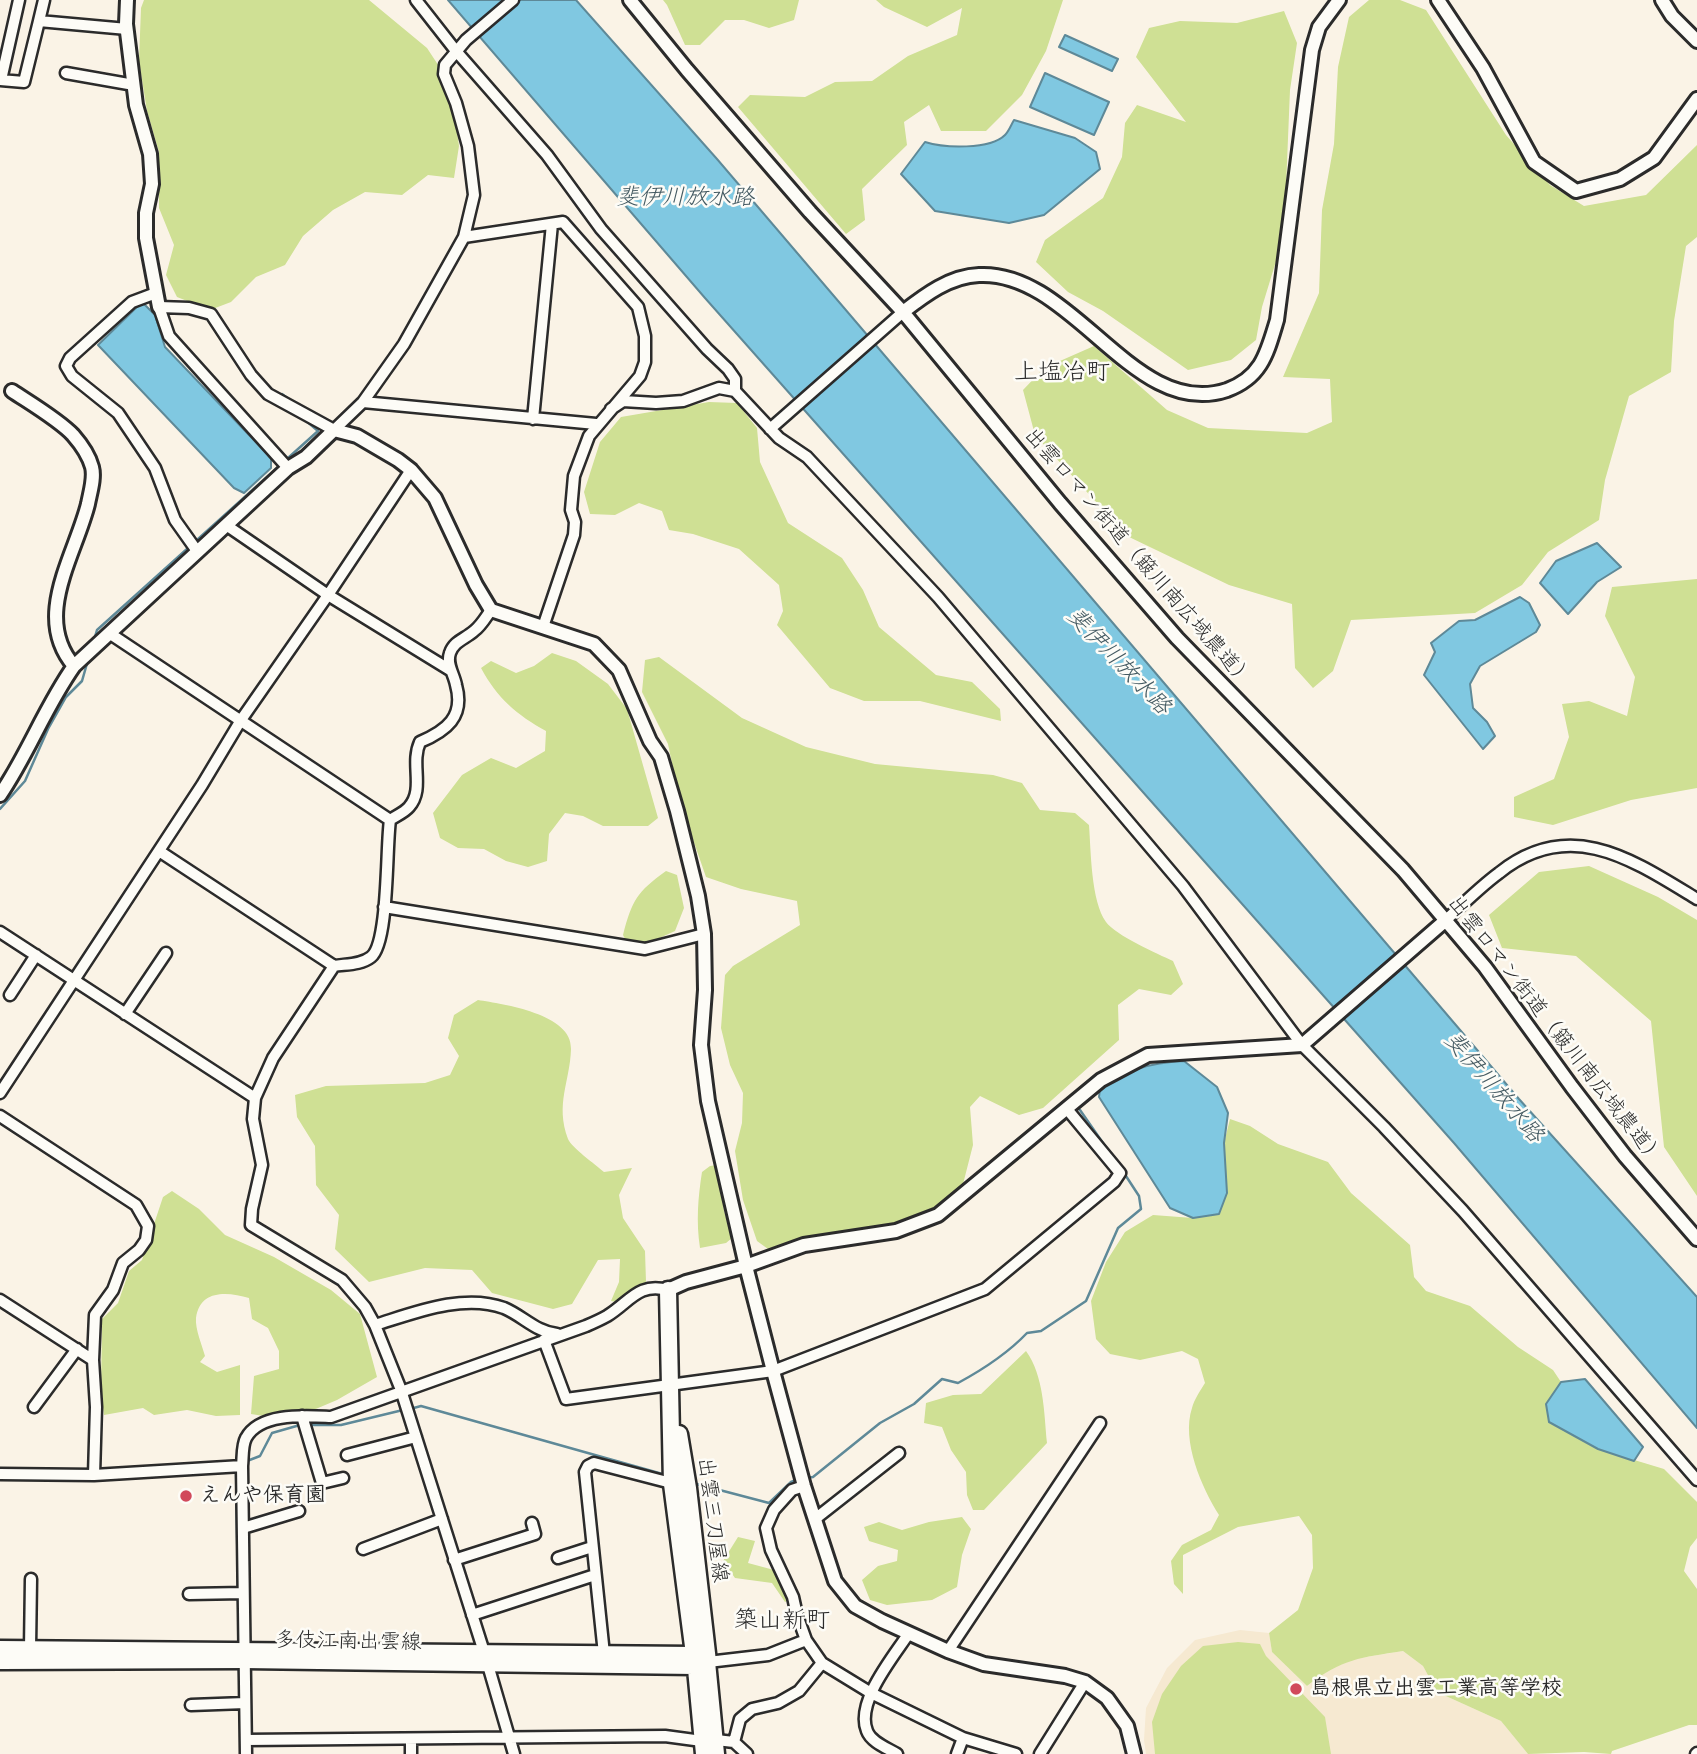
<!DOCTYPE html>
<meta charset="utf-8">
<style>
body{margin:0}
canvas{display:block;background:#faf3e6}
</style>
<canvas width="1697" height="1754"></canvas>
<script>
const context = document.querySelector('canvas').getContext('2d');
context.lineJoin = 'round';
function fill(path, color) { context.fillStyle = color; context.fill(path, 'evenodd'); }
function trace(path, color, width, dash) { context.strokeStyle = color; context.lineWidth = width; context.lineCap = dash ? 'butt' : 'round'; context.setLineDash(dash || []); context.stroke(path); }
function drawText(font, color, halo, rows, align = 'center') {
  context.font = font + ' Pangolin,"Klee One",sans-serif'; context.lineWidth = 5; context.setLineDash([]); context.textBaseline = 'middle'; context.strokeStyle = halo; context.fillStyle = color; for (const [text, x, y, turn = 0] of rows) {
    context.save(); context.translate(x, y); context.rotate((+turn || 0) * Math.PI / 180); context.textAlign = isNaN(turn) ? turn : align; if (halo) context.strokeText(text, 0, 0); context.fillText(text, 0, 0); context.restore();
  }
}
const built = new Path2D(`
 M 1240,1630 L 1269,1633 L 1272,1652 L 1307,1686 L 1325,1672 L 1348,1660 L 1403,1651 L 1423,1666 L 1437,1692 L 1501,1721 L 1528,1754 L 1146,1754 L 1144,1740 L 1146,1708 L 1167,1668 L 1195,1640 Z`);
const green = new Path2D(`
 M 144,0 L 369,0 L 427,48 L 450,83 L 459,146 L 454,178 L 428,175 L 402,195 L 365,192 L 333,210 L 303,236 L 285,265 L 256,277 L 231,302 L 210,310 L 177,297 L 166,275 L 174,245 L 159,208 L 159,152 L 147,111 L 139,61 L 141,8 Z
 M 663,0 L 799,0 L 794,20 L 769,28 L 744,20 L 725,20 L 700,45 L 685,45 L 667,5 Z
 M 876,0 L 1063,0 L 1046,51 L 1022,95 L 986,131 L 941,131 L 929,105 L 904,122 L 907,145 L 862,189 L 865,220 L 846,234 L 738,107 L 750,95 L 805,97 L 835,82 L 872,81 L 908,56 L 957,35 L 962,8 L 927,27 L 884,7 Z
 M 1369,0 L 1400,0 L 1426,10 L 1506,135 L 1550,185 L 1584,206 L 1646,195 L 1697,145 L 1697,237 L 1686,246 L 1674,321 L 1671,372 L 1629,396 L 1605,480 L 1599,520 L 1548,552 L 1522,585 L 1475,613 L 1351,620 L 1333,671 L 1313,688 L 1295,668 L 1292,604 L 1229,585 L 1127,536 L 1035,435 L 1023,390 L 1044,368 L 1094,346 L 1167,410 L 1208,428 L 1307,433 L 1332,422 L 1330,379 L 1283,377 L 1319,293 L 1322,210 L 1334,144 L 1338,67 L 1349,17 Z
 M 1284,11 L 1297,43 L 1290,90 L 1284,235 L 1262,307 L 1256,340 L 1231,360 L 1188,370 L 1103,311 L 1068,292 L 1036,262 L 1045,240 L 1103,198 L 1122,157 L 1125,123 L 1137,105 L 1186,122 L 1136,57 L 1149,28 L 1180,21 L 1237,23 Z
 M 709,402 L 737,403 L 757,428 L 760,462 L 788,523 L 842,558 L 863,590 L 879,627 L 936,675 L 972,682 L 1000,709 L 1001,721 L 920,701 L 864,701 L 830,688 L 777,625 L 783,611 L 779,585 L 739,549 L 693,534 L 669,530 L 662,511 L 639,503 L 615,515 L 590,514 L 584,492 L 600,442 L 621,417 Z
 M 1697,579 L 1697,788 L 1631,800 L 1553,825 L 1514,817 L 1514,797 L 1554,779 L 1569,737 L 1562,704 L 1589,701 L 1627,716 L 1635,677 L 1605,616 L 1612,587 Z
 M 552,653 L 576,661 L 608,684 L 627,709 L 658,818 L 648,826 L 603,826 L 583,816 L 565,813 L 549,834 L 547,861 L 528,867 L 506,861 L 484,849 L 458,848 L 440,838 L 433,813 L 462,775 L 491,758 L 516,768 L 545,751 L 546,731 C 517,715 497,698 481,668 L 491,661 L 516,673 L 534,666 Z
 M 659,657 L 742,718 L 806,747 L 875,764 L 993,775 L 1022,783 L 1040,810 L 1075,813 L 1089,825 C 1091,852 1091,901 1106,922 C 1115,935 1158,954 1173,961 L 1183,984 L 1171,995 L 1139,989 L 1118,1005 L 1119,1040 L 1043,1108 L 1019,1115 L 980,1096 L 970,1107 L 973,1145 L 962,1188 L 937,1211 L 860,1232 L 768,1249 L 757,1241 L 743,1200 L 735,1151 L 742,1123 L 743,1093 L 730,1065 L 721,1028 L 725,975 L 733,966 L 800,925 L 797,901 L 741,889 L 706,877 L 680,802 L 668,744 L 642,692 L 645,660 Z
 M 1589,866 L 1658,897 L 1697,920 L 1697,1196 L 1664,1147 L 1651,1021 L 1576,956 L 1502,948 L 1489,915 L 1539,872 Z
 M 666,871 L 677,875 L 684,908 L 675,931 L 644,945 L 628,945 L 623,935 C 632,900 637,892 666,871 Z
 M 478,1000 C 503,1004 573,1014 571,1049 C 570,1082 555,1104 568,1139 C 572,1148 595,1164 604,1172 L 632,1168 L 619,1195 L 623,1218 L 645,1251 L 646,1282 L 617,1302 L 611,1301 L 619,1282 L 620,1259 L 598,1260 L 572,1304 L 553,1309 L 492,1293 L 472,1270 L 425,1268 L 369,1282 L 335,1249 L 339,1215 L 316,1185 L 315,1146 L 297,1117 L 295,1095 L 326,1086 L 425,1083 L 450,1075 L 459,1056 L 448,1038 L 454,1015 Z
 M 1230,1119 L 1250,1126 L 1278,1144 L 1328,1162 L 1351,1193 L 1410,1245 L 1414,1277 L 1426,1291 L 1470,1306 L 1518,1347 L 1553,1370 L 1561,1382 L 1546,1404 L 1598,1449 L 1664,1469 L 1697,1502 L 1697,1538 L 1690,1547 L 1684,1571 L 1697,1589 L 1697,1725 L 1689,1725 L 1612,1751 L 1611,1754 L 1584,1752 L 1528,1754 L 1501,1721 L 1437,1692 L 1423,1666 L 1403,1651 C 1360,1658 1343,1658 1307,1686 L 1272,1652 L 1269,1633 L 1298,1610 L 1313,1568 L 1312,1535 L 1299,1516 L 1238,1527 L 1183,1555 L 1183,1594 L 1174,1584 L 1171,1561 L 1182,1545 L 1211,1530 L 1219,1515 C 1202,1488 1181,1441 1192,1408 C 1194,1400 1200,1391 1205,1383 L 1198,1359 L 1182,1351 L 1140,1360 L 1110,1354 L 1096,1339 L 1091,1301 L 1106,1262 L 1125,1232 L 1153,1215 L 1193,1218 L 1227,1193 L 1224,1143 Z
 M 717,1165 L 724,1211 L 732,1238 L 726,1243 L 700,1248 C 696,1221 698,1198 702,1172 L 710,1166 Z
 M 172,1191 L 199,1209 L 225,1235 L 274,1257 L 331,1290 L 360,1314 L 377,1377 L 337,1400 L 311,1411 L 289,1410 L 270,1417 L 251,1414 L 254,1376 L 279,1369 L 279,1351 L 268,1328 L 252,1319 L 249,1298 C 228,1292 200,1289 196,1318 C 195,1329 202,1345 205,1356 L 200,1362 L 217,1372 L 240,1365 L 240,1415 L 216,1416 L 187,1410 L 154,1415 L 143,1408 L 104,1415 L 101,1391 L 102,1319 L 118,1303 L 129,1271 L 142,1260 L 163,1197 Z
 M 1026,1351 C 1044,1376 1044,1412 1047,1443 L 984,1510 L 973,1510 L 967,1495 L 966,1472 L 951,1450 L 942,1427 L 924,1423 L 926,1403 L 953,1395 L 981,1394 Z
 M 962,1517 L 971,1529 L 962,1555 L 957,1587 L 932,1600 L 887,1605 L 870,1600 L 862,1580 L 878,1566 L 897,1561 L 898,1550 L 869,1541 L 864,1527 L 879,1522 L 902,1530 L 929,1522 Z
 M 738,1537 L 755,1541 L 748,1563 L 774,1570 L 790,1599 L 785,1602 L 772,1583 L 735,1578 L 723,1561 Z
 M 1238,1642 L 1260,1644 L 1266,1656 L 1325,1717 L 1331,1754 L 1155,1754 L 1152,1722 L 1162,1694 L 1181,1666 L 1203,1646 Z`);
const water = new Path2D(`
 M 448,0 L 576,0 L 717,159 L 1519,1099 L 1697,1297 L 1697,1428 L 1454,1143 L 705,298 Z
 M 1065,35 L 1118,59 L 1112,71 L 1059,47 Z
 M 1045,73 L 1109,102 L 1094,135 L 1030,107 Z
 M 1014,120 L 1075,138 L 1096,152 L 1100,169 L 1044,215 L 1009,223 L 935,211 L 901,174 L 925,142 C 944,148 990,150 1005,135 C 1009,131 1011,125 1014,120 Z
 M 142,302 L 155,315 L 165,347 L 271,458 L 271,468 L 244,493 L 234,488 L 98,345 Z
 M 1597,543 L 1621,567 L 1597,582 L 1568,614 L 1540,583 L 1556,561 Z
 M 1520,597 L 1529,603 L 1540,625 L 1536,632 L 1480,666 L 1470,684 L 1473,708 L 1487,722 L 1495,736 L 1483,749 L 1424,675 L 1435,652 L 1431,643 L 1459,621 L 1475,620 Z
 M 1184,1061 L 1217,1087 L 1228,1113 L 1224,1143 L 1227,1193 L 1219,1214 L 1193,1218 L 1170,1208 L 1099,1097 L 1100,1089 C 1130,1069 1148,1063 1184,1061 Z
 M 1585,1379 L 1643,1447 L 1634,1461 L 1598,1449 L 1549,1422 L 1546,1404 L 1561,1382 Z`);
const stream = new Path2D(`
 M 282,394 L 302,409
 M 94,640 L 97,630 L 318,431 L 304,419
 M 0,809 L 25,781 L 48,729 L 66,697 L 82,681 L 88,660
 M 1080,1110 L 1112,1156
 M 410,1409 L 421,1406 L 666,1475
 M 307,1425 L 341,1425 L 403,1410
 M 247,1461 L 260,1456 L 272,1433 L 300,1425
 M 236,1471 L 238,1590
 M 806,1478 L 813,1477 L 880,1423 L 914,1404 L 942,1379 L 958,1383 C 982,1370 1008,1353 1027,1333 L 1041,1331 L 1086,1301 L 1118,1228 L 1141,1209 L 1139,1196 L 1124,1173
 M 693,1483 L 769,1503 L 791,1482 L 796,1480
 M 238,1597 L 239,1646
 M 239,1667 L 241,1754`);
const minor = new Path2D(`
 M 416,0 L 456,51 L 547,155 L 601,229 L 707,349 L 728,369 L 735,379 L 735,391
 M 39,21 L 44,0
 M 66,73 L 134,85
 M 0,80 L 24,82 L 39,21 L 127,29
 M 1,80 L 19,0
 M 464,237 L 563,222 L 638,307 L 645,336 L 645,362 L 640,376 L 589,436 L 574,476 L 571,510 L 575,522 L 574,535 L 543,627
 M 156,293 L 132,302 L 70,358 L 66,366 L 72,376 L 118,413 L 155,468 L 175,520 L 197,551
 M 363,402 L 596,424
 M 611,409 L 623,401 L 656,403 L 683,401 L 719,388 L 735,391 L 779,438 L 807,457 L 938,597 L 1183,886 L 1302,1045 L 1384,1127 L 1463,1211 L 1697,1480
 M 533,419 L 552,224
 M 770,429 L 903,312
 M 288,468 L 169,336 L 159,307 L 189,308 L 211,314 L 251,375 L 268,394 L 334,430 L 363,402 L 404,344 L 464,237 L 474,195 L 468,146 L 456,103 L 444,74 L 445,65 L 466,40 L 513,0
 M 226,525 L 328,595 L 450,670
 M 109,633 L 390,820
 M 159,851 L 334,966
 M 384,907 L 645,949 L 704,934
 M 1446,920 C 1463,904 1480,887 1499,873 C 1570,816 1633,860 1697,899
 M 0,932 L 255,1098
 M 10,995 L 36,955
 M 125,1014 L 166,953
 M 0,1093 L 202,785 L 241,720 L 328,595 L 411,470
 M 0,1116 L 136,1205 L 148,1226 L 146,1240 L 139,1250 L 123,1263 L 113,1290 L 95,1315 L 93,1360 L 96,1407 L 94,1475
 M 0,1300 L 93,1360
 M 375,1325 C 414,1313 463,1293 504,1308 C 523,1316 536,1332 557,1334
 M 544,1340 L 566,1399 L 773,1371 L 985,1289 L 1114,1182 L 1120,1173 L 1067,1109
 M 34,1407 L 77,1349
 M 302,1416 L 322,1483 L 343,1478
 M 347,1455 L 416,1437
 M 0,1474 L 94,1475 L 242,1466
 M 804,1486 L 792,1490 L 774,1510 L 766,1528 L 771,1550 L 793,1597 L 797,1615 L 806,1640 L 822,1663 L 871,1693 L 963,1738 L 1016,1754
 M 815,1519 L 899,1453
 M 243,1528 L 299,1511
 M 363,1549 L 442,1519
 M 558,1558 L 592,1547
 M 454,1560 L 535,1534 L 532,1523
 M 189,1594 L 243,1593
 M 472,1615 L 595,1575
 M 30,1648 L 31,1579
 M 948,1651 L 1100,1423
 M 484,1652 L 401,1390 L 375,1325 L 365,1307 L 342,1280 L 251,1225 L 252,1209 L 262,1165 L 253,1119 L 255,1098 L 273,1058 L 334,966 C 346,964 361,965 371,957 C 389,943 386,846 390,820 C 396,816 405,812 409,807 C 425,789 410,764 420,742 C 446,731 465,717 456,685 C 454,674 446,664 450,653 C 454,641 465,639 474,631 C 481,626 486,617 491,610
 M 604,1654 L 585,1472 L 588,1466 L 594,1463 L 675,1484
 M 708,1662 L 768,1655 L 806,1640
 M 488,1665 L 514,1754
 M 191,1705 L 245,1703
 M 411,1739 L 411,1754
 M 246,1740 L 665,1736 L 702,1741
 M 716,1740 L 734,1742 L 747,1754
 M 734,1742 L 740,1719 L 752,1709 L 778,1703 L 799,1691 L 822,1663
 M 246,1754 L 242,1466 C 243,1457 242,1445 246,1438 C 260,1412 306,1416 331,1417 L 586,1326 C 593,1323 600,1320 607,1316 C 630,1302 638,1282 668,1290
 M 897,1754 C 887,1748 871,1742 867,1731 C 855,1702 894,1656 909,1633
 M 957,1754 L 963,1738
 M 1040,1754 L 1085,1682
 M 1696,1754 L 1697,1753`);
const tertiary = new Path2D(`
 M 127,0 L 126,24 L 136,105 L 150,154 L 152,184 L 146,213 L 146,238 L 159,307
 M 630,0 L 687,70 L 810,212 L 903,312 L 1060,503 L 1177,638 L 1403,870 L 1485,967 L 1572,1087 L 1625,1156 L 1697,1239
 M 1438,0 L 1483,68 L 1534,162 L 1576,191 L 1620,179 L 1654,158 L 1697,99
 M 1662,0 L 1672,16 L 1697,41
 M 903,312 C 925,295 950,276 979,275 C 1073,270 1134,421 1227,390 C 1262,377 1267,353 1277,320 L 1312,50 L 1319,27 L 1339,0
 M 12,391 C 30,403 59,420 73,435 C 80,443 89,456 92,467 C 95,478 90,493 88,504 C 75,556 32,617 74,666
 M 0,795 C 28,754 45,707 74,666 L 288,468 L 306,457 L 334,430 L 357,436 L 398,460 L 411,470 L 435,498 L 476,585 L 491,610 L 594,644 L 619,670 L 650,741 L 661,757 L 677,811 L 698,896 L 704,934 L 705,990 L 701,1045 L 708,1101 L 746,1266 L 773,1371 L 804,1486 L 835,1581 L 855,1606 L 882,1621 L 948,1651 L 984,1664 L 1065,1676 L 1085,1682 L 1107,1698 L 1127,1726 L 1134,1754
 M 668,1290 L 686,1282 L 746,1266 L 804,1245 L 896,1231 L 938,1215 L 1101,1080 L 1148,1055 L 1302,1045 L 1446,920`);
const secondary = new Path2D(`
 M 0,1648 L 694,1654 L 704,1660
 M 694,1658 L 703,1754
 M 0,1662 L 244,1661 L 694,1667 L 708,1662
 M 708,1662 L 717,1754`);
const primary = new Path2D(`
 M 668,1290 L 672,1484 L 694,1654
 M 679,1434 L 688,1488 L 708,1662`);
const markers = [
 [186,1496,7,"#d1495b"],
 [1296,1689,7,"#d1495b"]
];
const streetNames = [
 ["出雲ロマン街道（簸川南広域農道）",1138,558,49],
 ["出雲ロマン街道（簸川南広域農道）",1555,1031,52],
 ["出雲三刀屋線",712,1520,83],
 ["多伎江南出雲線",348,1642,1]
];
const poiNames = [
 ["えんや保育園",200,1496],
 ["島根県立出雲工業高等学校",1310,1689]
];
const waterNames = [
 ["斐伊川放水路",685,198],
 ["斐伊川放水路",1118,662,46],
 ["斐伊川放水路",1493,1088,49]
];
const quarterNames = [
 ["上塩冶町",1062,373],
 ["築山新町",782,1621]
];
fill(built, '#f6e9d1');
fill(green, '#cfe094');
fill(water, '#80c8e1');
trace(water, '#5e8998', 2);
trace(stream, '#5e8998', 2.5);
trace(minor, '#2b2b2b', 15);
trace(tertiary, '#2b2b2b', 18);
trace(secondary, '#2b2b2b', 19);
trace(primary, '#2b2b2b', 21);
trace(minor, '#fdfcf7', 10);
trace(tertiary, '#fdfcf7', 12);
trace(secondary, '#fdfcf7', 14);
trace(primary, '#fdfcf7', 16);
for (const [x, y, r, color] of markers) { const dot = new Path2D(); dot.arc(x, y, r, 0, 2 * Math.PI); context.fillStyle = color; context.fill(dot); trace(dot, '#fdfcf7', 2.5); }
drawText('21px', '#2b2b2b', '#fdfcf7', streetNames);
drawText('bold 21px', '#2b2b2b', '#fdfcf7', poiNames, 'left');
drawText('italic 23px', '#445a62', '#fdfcf7', waterNames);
drawText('24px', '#2b2b2b', '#fdfcf7', quarterNames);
</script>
